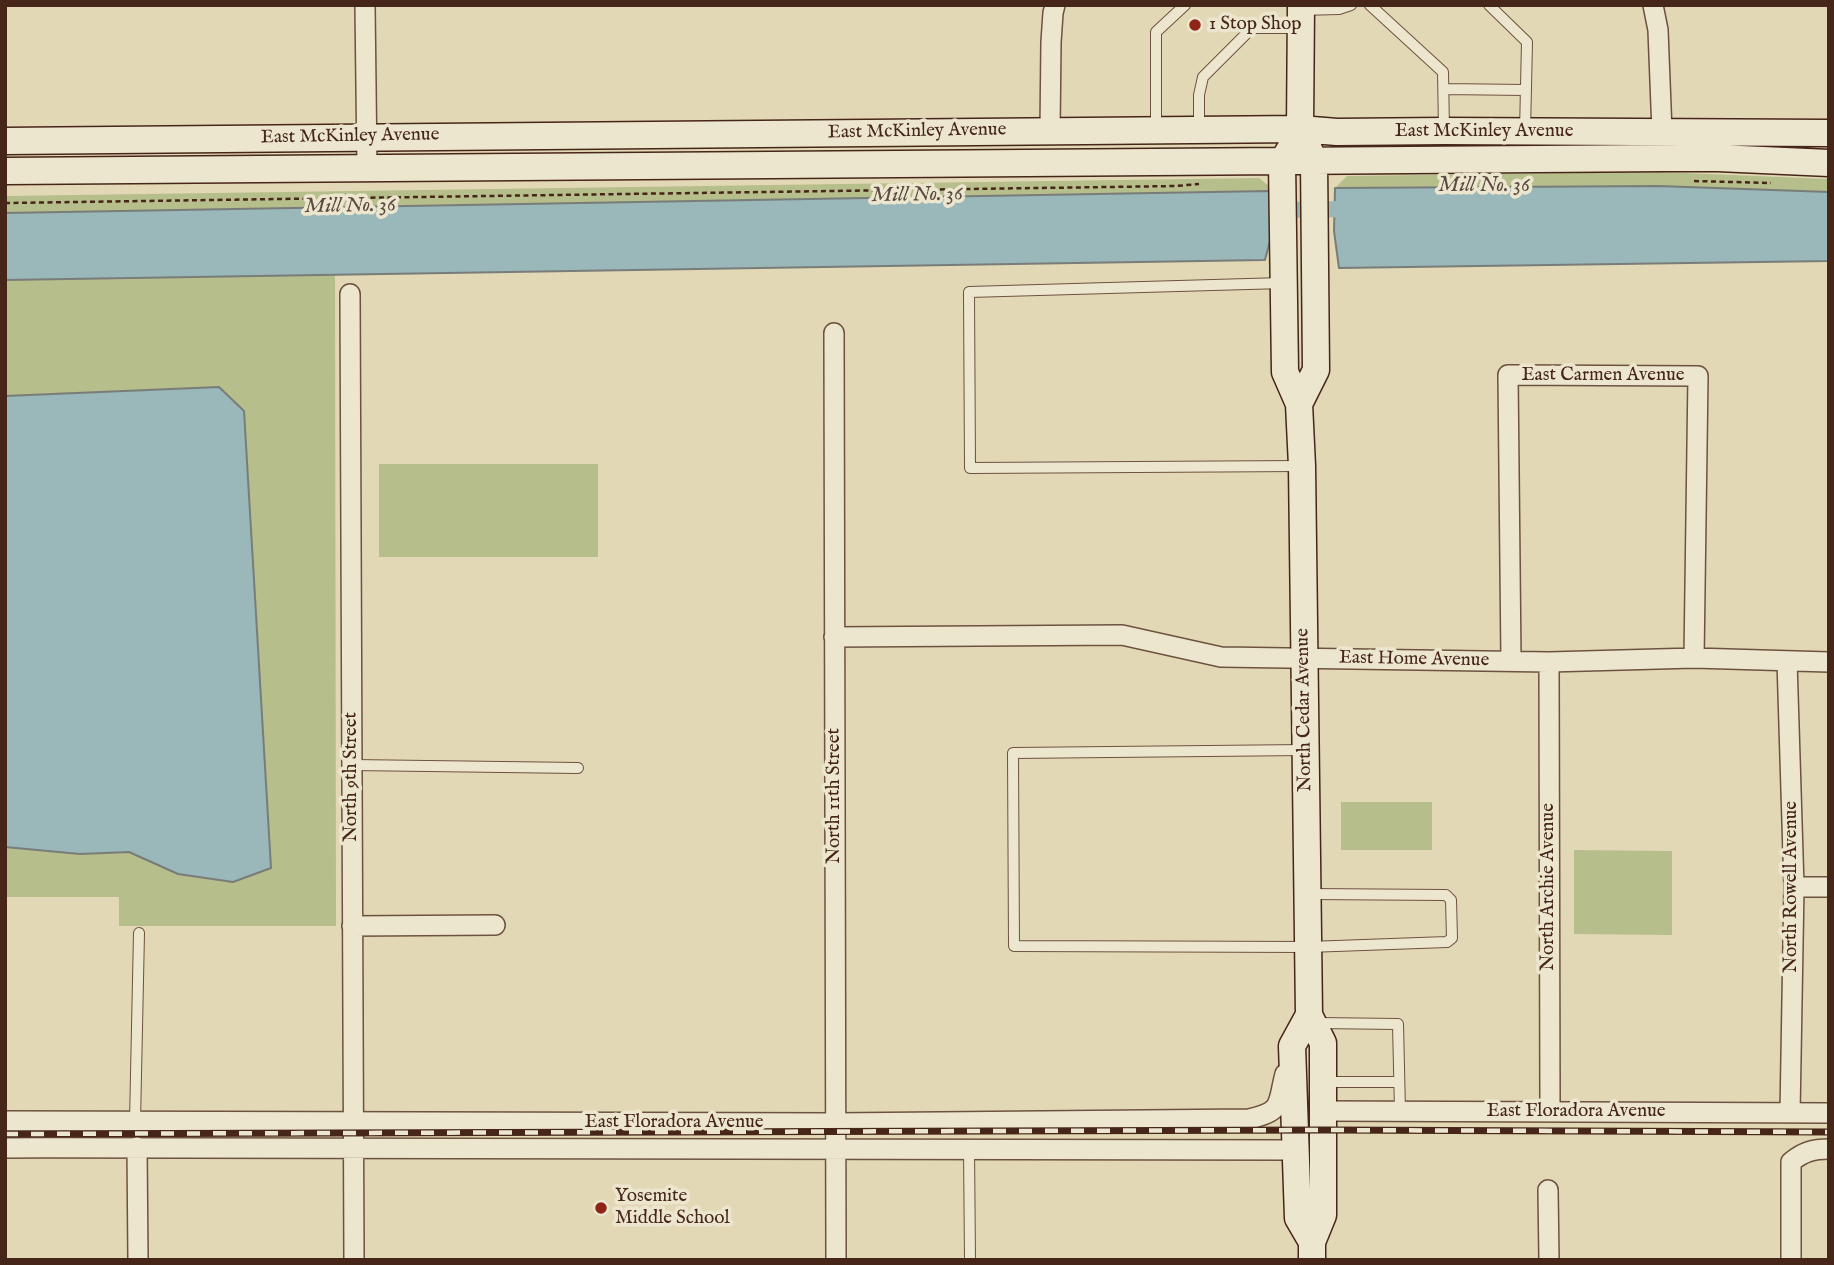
<!DOCTYPE html>
<style>
body{margin:0}
#map{position:relative;width:1834px;height:1265px;overflow:hidden;background:#e3d8b5;font-family:"IM FELL English",serif}
canvas{display:block}
.frame{position:absolute;inset:0;border:7px solid #462618;pointer-events:none}
</style>
<div id="map">
<canvas width="1834" height="1265"></canvas>
<div class="frame"></div>
</div>
<script>
const context = document.querySelector('canvas').getContext('2d');
context.lineJoin = 'round';
function fill(path, color) { context.fillStyle = color; context.fill(path, 'evenodd'); }
function trace(path, color, width, dash) { context.strokeStyle = color; context.lineWidth = width; context.lineCap = dash ? 'butt' : 'round'; context.setLineDash(dash || []); context.stroke(path); }
function drawText(font, color, halo, rows, align = 'center') {
  context.font = font + ' "IM FELL English",serif'; context.lineWidth = 7; context.setLineDash([]); context.textBaseline = 'middle'; context.strokeStyle = halo; context.fillStyle = color; for (const [text, x, y, turn = 0] of rows) {
    context.save(); context.translate(x, y); context.rotate((+turn || 0) * Math.PI / 180); context.textAlign = isNaN(turn) ? turn : align; if (halo) context.strokeText(text, 0, 0); context.fillText(text, 0, 0); context.restore();
  }
}
const green = new Path2D(`
 M 1659,172 L 1829,179 L 1829,192 L 1659,186 L 1335,188 L 1347,176 Z
 M 1259,178 L 1269,186 L 1269,191 L 5,213 L 5,196 Z
 M 335,274 L 336,926 L 119,926 L 119,897 L 5,897 L 5,280 Z
 M 379,464 L 598,464 L 598,557 L 379,557 Z
 M 1341,802 L 1432,802 L 1432,850 L 1341,850 Z
 M 1574,850 L 1672,851 L 1672,935 L 1574,934 Z`);
const water = new Path2D(`
 M 1659,186 L 1829,192 L 1829,261 L 1339,268 L 1334,231 L 1335,188 Z
 M 1269,191 L 1272,233 L 1265,260 L 5,280 L 5,213 Z
 M 219,387 L 244,411 L 271,868 L 233,882 L 178,874 L 129,852 L 80,854 L 5,847 L 5,396 Z`);
const canal = new Path2D(`
 M 1275,210 L 1354,209`);
const path = new Path2D(`
 M 1694,181 L 1771,183
 M 5,203 L 1176,186 L 1199,184`);
const service = new Path2D(`
 M 1370,5 L 1443,72 L 1444,130
 M 1489,5 L 1527,42 L 1525,131
 M 1301,10 L 1339,9 L 1351,5
 M 1444,89 L 1526,90
 M 1156,129 L 1156,32 L 1185,5
 M 1199,129 L 1199,95 L 1203,77 L 1252,28 L 1301,28
 M 1283,283 L 969,292 L 970,468 L 1301,466
 M 1305,750 L 1013,753 L 1014,946 L 1308,947 L 1447,942 L 1452,938 L 1451,900 L 1446,895 L 1308,894
 M 352,765 L 578,768
 M 1317,1023 L 1398,1024 L 1400,1111
 M 1324,1082 L 1399,1082
 M 135,1122 L 139,933
 M 969,1148 L 970,1260`);
const minor = new Path2D(`
 M 365,5 L 367,168
 M 1653,5 L 1658,30 L 1662,132
 M 1050,130 L 1051,42 L 1053,13 L 1055,5
 M 350,294 L 354,1260
 M 834,333 L 836,1260
 M 834,637 L 1122,635 L 1221,657 L 1549,662 L 1694,658 L 1829,662
 M 1511,661 L 1508,375 L 1698,376 L 1694,658
 M 1787,661 L 1794,887 L 1790,1113
 M 1549,662 L 1550,1112
 M 1794,887 L 1829,887
 M 352,926 L 495,925
 M 1323,1111 L 1829,1113
 M 5,1121 L 836,1123 L 1249,1119 C 1284,1111 1277,1104 1285,1074
 M 137,1147 L 138,1260
 M 5,1148 C 435,1145 865,1147 1296,1150
 M 1548,1190 L 1549,1260
 M 1791,1260 L 1791,1162 C 1803,1152 1813,1149 1829,1149`);
const secondary = new Path2D(`
 M 5,141 L 1300,129 L 1337,132 L 1444,131 L 1829,133
 M 1290,149 L 1282,162 L 1285,372 L 1299,404 L 1302,466 L 1309,1015 L 1323,1043 L 1323,1215 L 1312,1242 L 1312,1260
 M 5,171 C 558,166 1112,163 1665,158 L 1718,158 L 1829,163
 M 1299,404 L 1316,370 L 1314,161 L 1300,129 L 1301,5
 M 1309,1015 L 1292,1046 L 1298,1218 L 1312,1242`);
const rail = new Path2D(`
 M 5,1134 L 1323,1130 L 1829,1132`);
const markers = [
 [1195,25,7,"#8f2418"],
 [601,1208,7,"#8f2418"]
];
const poiNames = [
 ["1 Stop Shop",1209,25],
 ["Yosemite",615,1197],
 ["Middle School",615,1219]
];
const streetNames = [
 ["East McKinley Avenue",917,132,-1],
 ["East McKinley Avenue",1484,132],
 ["East McKinley Avenue",350,137,-1],
 ["East Carmen Avenue",1603,376],
 ["East Home Avenue",1414,660,1],
 ["North Cedar Avenue",1305,710,-91],
 ["North 9th Street",352,777,-90],
 ["North 11th Street",835,796,-90],
 ["North Archie Avenue",1549,887,-90],
 ["North Rowell Avenue",1792,887,-90],
 ["East Floradora Avenue",1576,1112],
 ["East Floradora Avenue",674,1123]
];
const waterNames = [
 ["Mill No. 36",1484,187],
 ["Mill No. 36",917,196,-1],
 ["Mill No. 36",350,207,-1]
];
fill(green, '#b6be8b');
fill(water, '#9ab7b9');
trace(water, '#787d79', 2);
trace(canal, '#9ab7b9', 16);
trace(service, '#6d523f', 12);
trace(minor, '#6d523f', 22);
trace(secondary, '#462618', 29);
trace(path, '#462618', 2.5, [5, 3.5]);
trace(service, '#ede6cf', 10);
trace(minor, '#ede6cf', 19);
trace(secondary, '#ede6cf', 26);
trace(rail, '#462618', 7);
trace(rail, '#ede6cf', 4.5, [13]);
for (const [x, y, r, color] of markers) { const dot = new Path2D(); dot.arc(x, y, r, 0, 2 * Math.PI); context.fillStyle = color; context.fill(dot); trace(dot, '#ede6cf', 2.5); }
drawText('19px', '#462618', '#ede6cf', poiNames, 'left');
drawText('19px', '#462618', '#ede6cf', streetNames);
drawText('italic 21px', '#5b4a40', '#ede6cf', waterNames);
</script>
